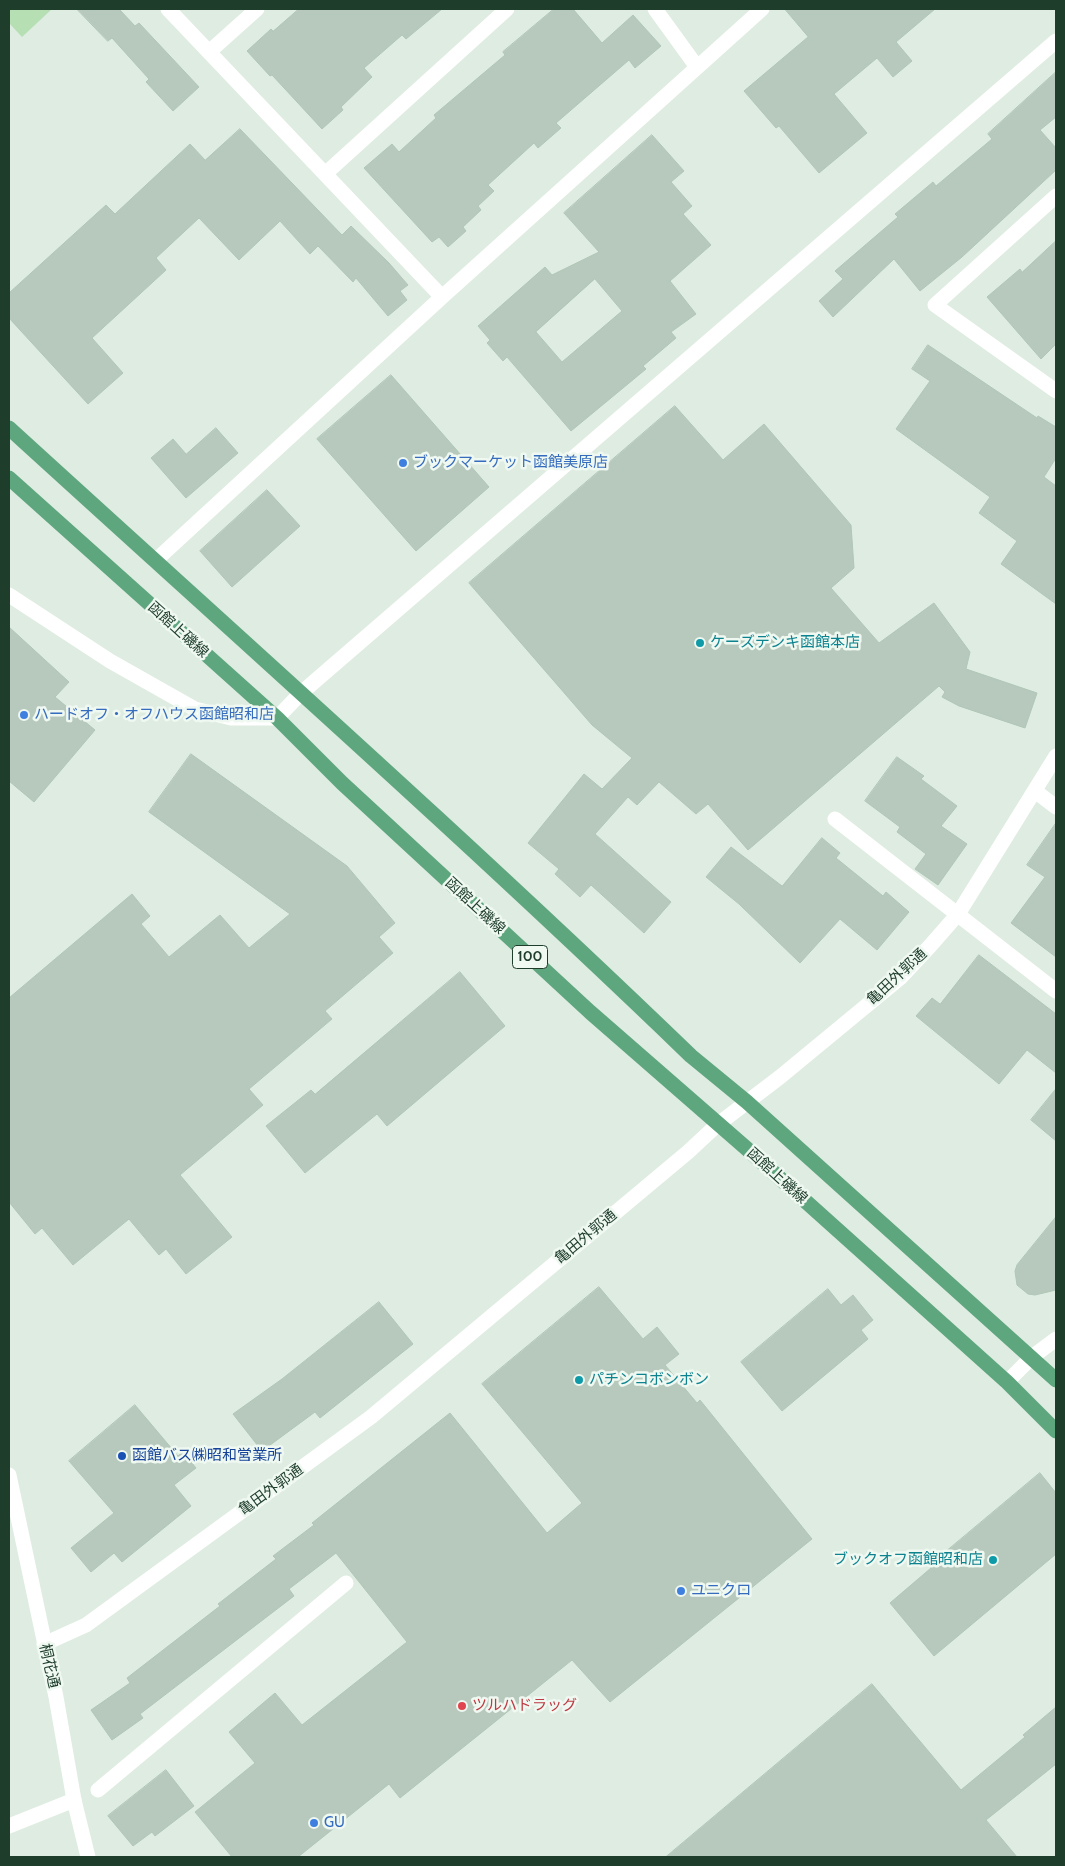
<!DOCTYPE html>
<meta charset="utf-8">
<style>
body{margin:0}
#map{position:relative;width:1065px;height:1866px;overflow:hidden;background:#deece1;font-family:Cabin,sans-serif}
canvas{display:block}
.frame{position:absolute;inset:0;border:10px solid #1e3d2b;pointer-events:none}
</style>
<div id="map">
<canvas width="1065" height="1866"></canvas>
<div class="frame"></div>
</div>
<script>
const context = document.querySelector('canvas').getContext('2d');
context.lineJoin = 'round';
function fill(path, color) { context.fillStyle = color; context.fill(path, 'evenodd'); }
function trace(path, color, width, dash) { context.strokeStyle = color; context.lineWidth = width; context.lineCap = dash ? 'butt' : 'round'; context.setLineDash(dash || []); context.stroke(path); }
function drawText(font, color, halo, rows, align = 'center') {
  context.font = font + ' Cabin,"Noto Sans JP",sans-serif'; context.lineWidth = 5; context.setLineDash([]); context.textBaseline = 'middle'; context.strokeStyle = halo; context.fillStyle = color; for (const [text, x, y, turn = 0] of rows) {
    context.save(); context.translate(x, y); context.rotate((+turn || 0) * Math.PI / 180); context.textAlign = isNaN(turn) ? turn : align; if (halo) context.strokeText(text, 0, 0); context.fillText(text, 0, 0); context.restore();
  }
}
const green = new Path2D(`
 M 9,9 L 52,9 L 22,37 L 9,23 Z`);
const building = new Path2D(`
 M 77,9 L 119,9 L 135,26 L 139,23 L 199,87 L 173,111 L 146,82 L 149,79 L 112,38 L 108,41 Z
 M 299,9 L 442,9 L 406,39 L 402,35 L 364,68 L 372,77 L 341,107 L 343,110 L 322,129 L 272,75 L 270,76 L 247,51 L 271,29 L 273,31 Z
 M 554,9 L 573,9 L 602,43 L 633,15 L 661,46 L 635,68 L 629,60 L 556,123 L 561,128 L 538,148 L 534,143 L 488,185 L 494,191 L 478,206 L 481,210 L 463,227 L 466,231 L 448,247 L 439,237 L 432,242 L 364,168 L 392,144 L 399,152 L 436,118 L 434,115 L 505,55 L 503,52 Z
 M 785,9 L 935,9 L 896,42 L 912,61 L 893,77 L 877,58 L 834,94 L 867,133 L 819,173 L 779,126 L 776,128 L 744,91 L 808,37 Z
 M 1056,72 L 1056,117 L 1040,130 L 1056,148 L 1056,170 L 962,257 L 920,291 L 894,259 L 833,317 L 819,301 L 843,279 L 835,271 L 898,217 L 895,214 L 933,182 L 936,186 L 992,139 L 988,134 Z
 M 240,129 L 342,235 L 351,226 L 389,263 L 408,285 L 400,291 L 407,300 L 388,316 L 356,278 L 353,282 L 318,246 L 310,254 L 280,221 L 239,260 L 199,218 L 156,258 L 166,270 L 92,338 L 123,373 L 88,404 L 9,318 L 9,293 L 106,205 L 115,214 L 190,144 L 205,160 Z
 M 652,135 L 684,171 L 671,182 L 692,206 L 683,214 L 711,245 L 670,281 L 696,314 L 671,332 L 676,338 L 643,366 L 646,369 L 571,431 L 507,357 L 503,361 L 487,343 L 490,340 L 478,326 L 545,267 L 552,275 L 599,252 L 564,213 ZM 595,279 L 622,311 L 562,362 L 536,332 Z
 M 1056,241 L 1056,344 L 1041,359 L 987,297 L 1020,269 L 1022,272 Z
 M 928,345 L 1037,418 L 1038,416 L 1056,427 L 1056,458 L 1044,477 L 1056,486 L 1056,604 L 1001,564 L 1017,541 L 979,513 L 990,497 L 896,429 L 930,381 L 912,369 Z
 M 391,375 L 489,487 L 416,551 L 317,439 Z
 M 675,406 L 723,460 L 764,424 L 851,525 L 854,568 L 831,588 L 879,643 L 934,603 L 970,652 L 966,669 L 1037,693 L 1025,728 L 959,706 L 942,697 L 945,692 L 939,686 L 748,850 L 708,804 L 696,814 L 659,782 L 637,805 L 628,797 L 595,834 L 671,902 L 644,933 L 591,885 L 580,897 L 555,874 L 559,869 L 528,843 L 584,774 L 602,789 L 632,758 L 592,725 L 469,583 Z
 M 216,428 L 238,453 L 186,498 L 151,458 L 173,439 L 186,454 Z
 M 267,490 L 300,526 L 232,587 L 200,551 Z
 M 9,627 L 69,682 L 55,697 L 95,730 L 34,802 L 9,781 Z
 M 191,754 L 347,866 L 395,923 L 379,937 L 393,953 L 325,1011 L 332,1019 L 249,1089 L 263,1105 L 180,1175 L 232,1237 L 186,1274 L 166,1249 L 159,1255 L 129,1219 L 73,1265 L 42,1228 L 35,1234 L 9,1202 L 9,998 L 132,894 L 150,916 L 141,924 L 169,957 L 220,915 L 249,948 L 290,914 L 149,812 Z
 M 897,757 L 924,776 L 921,779 L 957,806 L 941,826 L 967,844 L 938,885 L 915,869 L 926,854 L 897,832 L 900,827 L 865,801 Z
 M 1056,823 L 1056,957 L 1011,923 L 1045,877 L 1027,865 Z
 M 822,838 L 840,853 L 836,858 L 883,896 L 886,892 L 909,912 L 877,950 L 840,919 L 800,963 L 739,904 L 706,877 L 731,847 L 782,886 Z
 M 979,955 L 1056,1014 L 1056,1073 L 1027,1050 L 999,1084 L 916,1016 L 932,998 L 940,1004 Z
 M 460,972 L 505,1026 L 387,1126 L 377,1114 L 305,1173 L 266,1126 L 311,1090 L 315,1094 Z
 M 1056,1089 L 1056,1141 L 1031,1120 Z
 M 1056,1217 L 1056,1290 L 1035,1295 L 1028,1294 L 1017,1285 L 1015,1271 L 1017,1265 Z
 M 599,1287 L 643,1339 L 657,1327 L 679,1354 L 665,1365 L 697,1403 L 700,1400 L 812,1539 L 610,1702 L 572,1660 L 400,1798 L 389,1784 L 298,1857 L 232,1857 L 195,1812 L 255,1763 L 229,1732 L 275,1693 L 302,1725 L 407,1642 L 336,1553 L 289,1589 L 294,1596 L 140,1714 L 143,1718 L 112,1740 L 91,1710 L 130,1683 L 127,1678 L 220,1606 L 218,1604 L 276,1559 L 273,1556 L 314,1525 L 312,1523 L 450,1413 L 547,1533 L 582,1503 L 482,1384 Z
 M 828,1289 L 841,1305 L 853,1295 L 873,1320 L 861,1330 L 868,1339 L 782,1411 L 741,1362 Z
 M 379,1302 L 413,1344 L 320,1418 L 315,1412 L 262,1451 L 233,1414 L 282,1379 Z
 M 135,1405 L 178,1456 L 183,1452 L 196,1468 L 174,1485 L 191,1506 L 122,1562 L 114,1553 L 91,1572 L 71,1548 L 114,1513 L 69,1461 Z
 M 1040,1473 L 1056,1493 L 1056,1554 L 934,1656 L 890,1603 L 931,1568 L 929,1566 Z
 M 872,1684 L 961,1790 L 1025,1737 L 1023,1735 L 1056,1707 L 1056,1764 L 986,1820 L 1017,1857 L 666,1857 Z
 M 166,1770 L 194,1806 L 155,1836 L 152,1832 L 133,1846 L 108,1816 Z`);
const street = new Path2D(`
 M 168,9 L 442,297
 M 655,9 L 697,67
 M 209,52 L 257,9
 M 325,174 L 507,9
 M 1056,196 L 935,305 L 1056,391
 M 155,561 L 442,297 L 762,9
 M 1035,791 L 1056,807
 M 835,819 L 1056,991
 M 1007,1382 L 1032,1357 L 1056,1339
 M 98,1790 L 346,1583
 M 9,1826 L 74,1800`);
const secondary = new Path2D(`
 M 9,595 L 110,661 L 195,709 L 231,718 L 277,718 L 300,694 L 1056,41
 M 9,1475 L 56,1697 L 74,1800 L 88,1857
 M 44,1644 L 86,1625 L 371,1417 L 688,1152 L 717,1125 L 780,1077 L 900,978 L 930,946 L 958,914 L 1056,756`);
const primary = new Path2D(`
 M 9,428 C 237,636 468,841 691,1056 L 747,1102 L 1056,1380
 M 9,478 L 277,718 L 342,783 L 590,1012 L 754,1155 L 1007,1382 L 1056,1431`);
const markers = [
 [403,463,5,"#3f7fe0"],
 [700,643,5,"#0f9aa8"],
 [24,715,5,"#3f7fe0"],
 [579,1380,5,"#0f9aa8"],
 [122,1456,5,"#1a4fb4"],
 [993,1560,5,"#0f9aa8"],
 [681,1591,5,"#3f7fe0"],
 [462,1706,5,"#e0444e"],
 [314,1823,5,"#3f7fe0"]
];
const shields = [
 [530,957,35]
];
const shieldNames = [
 ["100",530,957]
];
const shopNames = [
 ["ブックマーケット函館美原店",413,463],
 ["ハードオフ・オフハウス函館昭和店",34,715],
 ["ユニクロ",691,1591],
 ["GU",324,1823]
];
const streetNames = [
 ["函館上磯線",178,630,42],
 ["函館上磯線",475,906,43],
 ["亀田外郭通",897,977,-43],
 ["函館上磯線",777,1176,42],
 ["亀田外郭通",586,1237,-40],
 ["亀田外郭通",271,1490,-36],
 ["桐花通",49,1666,77]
];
const cultureNames = [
 ["ケーズデンキ函館本店",710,643],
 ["パチンコボンボン",589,1380],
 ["ブックオフ函館昭和店",983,1560,"right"]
];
const transitNames = [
 ["函館バス㈱昭和営業所",132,1456]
];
const healthNames = [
 ["ツルハドラッグ",472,1706]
];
fill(green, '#b6dfb4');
fill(building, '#b6c9bc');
trace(building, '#b0c6b6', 1);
trace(street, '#fff', 15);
trace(secondary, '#fff', 15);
trace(primary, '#5ea67d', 15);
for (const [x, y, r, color] of markers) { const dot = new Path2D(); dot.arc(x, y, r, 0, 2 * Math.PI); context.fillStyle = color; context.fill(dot); trace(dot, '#eff8f1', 2); }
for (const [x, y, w] of shields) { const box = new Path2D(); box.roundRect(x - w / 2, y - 11.5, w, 23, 4); context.fillStyle = '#eff8f1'; context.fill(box); trace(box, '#1e3d2b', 1); }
drawText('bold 14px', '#1e3d2b', null, shieldNames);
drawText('15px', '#366cbe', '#eff8f1', shopNames, 'left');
drawText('15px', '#1e3d2b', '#eff8f1', streetNames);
drawText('15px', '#0d838f', '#eff8f1', cultureNames, 'left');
drawText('15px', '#164399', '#eff8f1', transitNames, 'left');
drawText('15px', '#be3a42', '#eff8f1', healthNames, 'left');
</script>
